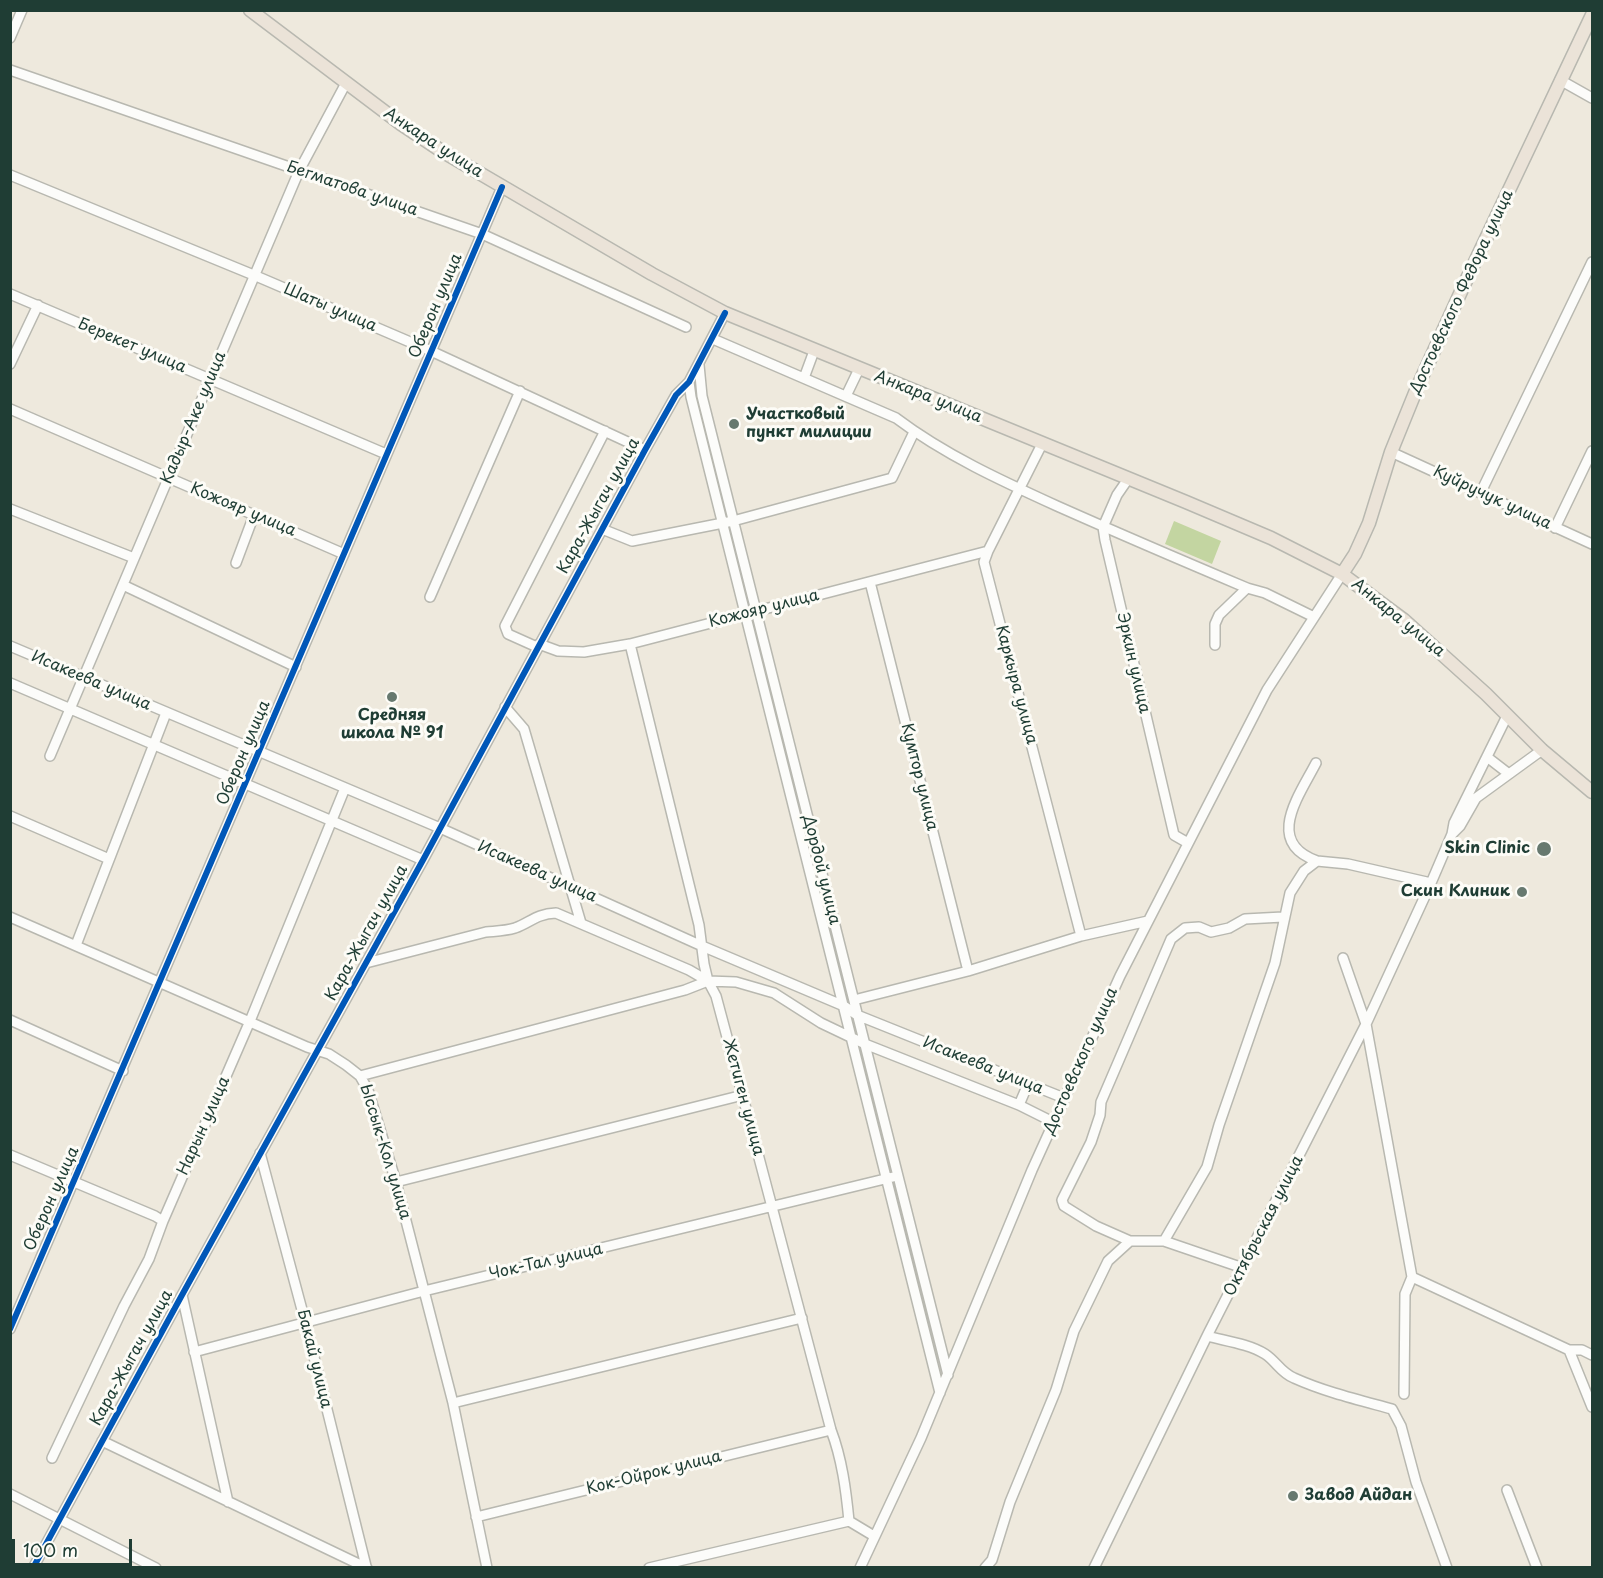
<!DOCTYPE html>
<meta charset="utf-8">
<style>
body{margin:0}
#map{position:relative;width:1603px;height:1578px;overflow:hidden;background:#eee9dd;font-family:"Playpen Sans",sans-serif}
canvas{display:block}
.frame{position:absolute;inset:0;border:12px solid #1f3d34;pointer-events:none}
.scale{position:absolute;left:12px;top:1539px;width:120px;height:27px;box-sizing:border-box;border:3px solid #1f3d34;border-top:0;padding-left:8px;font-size:18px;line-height:21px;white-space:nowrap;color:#1f3d34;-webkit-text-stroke:4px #fdfcf7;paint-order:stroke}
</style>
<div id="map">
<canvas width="1603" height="1578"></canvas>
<div class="frame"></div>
<div class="scale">100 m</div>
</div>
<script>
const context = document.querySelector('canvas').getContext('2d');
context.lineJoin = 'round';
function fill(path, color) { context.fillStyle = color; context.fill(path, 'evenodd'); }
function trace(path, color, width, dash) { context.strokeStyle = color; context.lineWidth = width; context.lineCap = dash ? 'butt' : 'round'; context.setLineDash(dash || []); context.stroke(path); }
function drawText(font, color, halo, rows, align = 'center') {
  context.font = font + ' "Playpen Sans",sans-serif'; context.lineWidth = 6; context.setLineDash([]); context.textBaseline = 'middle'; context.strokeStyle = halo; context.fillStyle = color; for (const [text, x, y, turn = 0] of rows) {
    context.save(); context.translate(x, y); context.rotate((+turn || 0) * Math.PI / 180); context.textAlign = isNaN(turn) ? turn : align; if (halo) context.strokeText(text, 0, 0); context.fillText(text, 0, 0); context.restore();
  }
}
const green = new Path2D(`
 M 1174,521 L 1221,541 L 1212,564 L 1165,544 Z`);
const minor = new Path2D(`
 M 10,38 L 22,10
 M 10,70 L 482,234 L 686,327
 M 1560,80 L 1592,98
 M 10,175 L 256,276 L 431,351 L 645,450
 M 10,294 L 386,454
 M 713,339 L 896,418 C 945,455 1002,481 1057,506 C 1120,534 1183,561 1247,588 L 1265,593 L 1314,617
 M 10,364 L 38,305
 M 699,365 L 702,396 L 948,1375
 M 804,378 L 814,351
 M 689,382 L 691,397 L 940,1393
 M 846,396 L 859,369
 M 10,409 L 344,554
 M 1042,444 L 988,551 L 984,562 L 1081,936
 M 1391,452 L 1592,544
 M 1128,479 L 1117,495 L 1103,527 L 1105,540 L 1174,835 L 1188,843
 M 1481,492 L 1592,262
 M 10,509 L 134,558
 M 1555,528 L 1592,451
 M 602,529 L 632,541 L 733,521 L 892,478 L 914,432
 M 236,563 L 254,515
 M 870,582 L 968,971
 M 123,585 L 296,667
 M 430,597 L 520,391
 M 539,644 L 558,651 L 584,652 L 630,644 L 988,551
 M 630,644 L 699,925 L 704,964 L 708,981 L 716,996 L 731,1052 L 831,1430 C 842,1459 846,1490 849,1521 L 874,1536
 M 1215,645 L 1215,624 L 1219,615 L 1247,588
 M 10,646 L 440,828 L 702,946 L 844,1006 L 857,1015 L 1064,1098
 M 537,647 L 508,634 L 505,626 L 605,431
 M 10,683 L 423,860
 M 505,707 L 524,729 L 581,923
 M 50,756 L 299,171 L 346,83
 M 1487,757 L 1509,774
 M 1316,763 C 1299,796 1264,842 1317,861
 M 10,816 L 109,859
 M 1452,834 L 1460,826 L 1476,798 L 1542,750
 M 10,917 L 307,1047 L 329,1054 L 346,1065 L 360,1076 L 368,1090 L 396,1182 L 453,1403 L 487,1568
 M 76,945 L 166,713
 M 1343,958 L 1366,1024 L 1412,1277
 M 366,963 L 486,932 C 496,931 505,931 515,928 C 531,922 536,914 556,913 L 689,970 L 708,981 L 736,982 L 774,993 L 821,1023 L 865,1044 L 1019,1105 L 1053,1122
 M 854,1000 L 968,971 L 1081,936 L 1148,921
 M 10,1020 L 123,1071
 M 360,1076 L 685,990 L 708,981
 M 1019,1105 L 1028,1084
 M 260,1153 L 305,1321 L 366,1566
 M 10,1155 L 155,1216 L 163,1221
 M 396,1182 L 743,1095
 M 1164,1241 L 1207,1167 L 1219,1125 L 1275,963 L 1290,893 L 1304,871 L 1317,861 L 1348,864 L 1431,883
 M 1243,1268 L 1164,1241 L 1130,1241 L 1096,1226 L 1064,1206 L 1062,1200 L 1091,1142 L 1100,1115 L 1101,1102 L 1171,939 L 1185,928 L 1199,927 L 1211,932 L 1229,928 L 1245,919 L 1283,917
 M 1412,1277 L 1569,1350 L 1582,1350 L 1592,1355
 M 182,1295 L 228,1502
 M 10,1329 L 502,187
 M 1207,1336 C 1226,1341 1249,1344 1265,1354 C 1276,1361 1281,1373 1294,1378 C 1325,1392 1359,1400 1392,1409 L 1401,1426 L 1416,1482 L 1447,1568
 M 1569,1350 L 1592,1407
 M 194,1352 L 424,1291 L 893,1177
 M 1404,1394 L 1405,1294 L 1412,1277
 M 453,1403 L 802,1318
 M 102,1441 L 367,1568
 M 52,1458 L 124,1306 L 149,1259 L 163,1221 L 250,1021 L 345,788
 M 1507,1490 L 1537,1568
 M 10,1494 L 156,1568
 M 476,1517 L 831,1430
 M 33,1568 L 182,1295 L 423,860 L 645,450 L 676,395 L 689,382 L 725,313
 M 649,1568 L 849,1521
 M 860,1568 L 921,1438 L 1032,1170 L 1120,976 L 1267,690 L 1342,574
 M 985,1568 L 992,1560 L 1010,1502 L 1056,1390 L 1074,1331 L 1108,1261 L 1130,1241
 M 1094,1568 L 1208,1334 L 1366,1024 L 1431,883 L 1452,834 L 1454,823 L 1507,716`);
const major = new Path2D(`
 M 250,10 L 401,124 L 440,150 L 652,274 L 725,313 L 1186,502 L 1271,538 L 1342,574 L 1404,620 L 1486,694 L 1542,750 L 1592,792
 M 1342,574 L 1355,554 L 1369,523 L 1391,452 L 1417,388 L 1464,285 L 1592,15`);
const cycleway = new Path2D(`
 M 10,1329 L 502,187
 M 33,1568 L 182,1295 L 423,860 L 645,450 L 676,395 L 689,382 L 725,313`);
const markers = [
 [734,424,6,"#67796f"],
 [392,697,6,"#67796f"],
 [1544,849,8,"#67796f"],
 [1522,892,6,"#67796f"],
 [1293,1496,6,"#67796f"]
];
const streetNames = [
 ["Анкара улица",433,143,33],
 ["Бегматова улица",352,189,19],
 ["Достоевского Федора улица",1462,292,-65],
 ["Оберон улица",436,306,-67],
 ["Шаты улица",330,308,23],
 ["Берекет улица",132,346,23],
 ["Анкара улица",928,397,22],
 ["Кадыр-Аке улица",194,418,-67],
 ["Куйручук улица",1492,498,25],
 ["Кара-Жыгач улица",599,506,-61],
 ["Кожояр улица",243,510,23],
 ["Кожояр улица",764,609,-14],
 ["Анкара улица",1398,618,39],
 ["Эркин улица",1133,663,77],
 ["Исакеева улица",91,681,23],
 ["Каркыра улица",1016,685,75],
 ["Оберон улица",244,753,-67],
 ["Кумтор улица",919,777,76],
 ["Дордой улица",821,870,76],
 ["Исакеева улица",537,872,24],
 ["Кара-Жыгач улица",367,933,-61],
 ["Достоевского улица",1081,1061,-66],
 ["Исакеева улица",983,1066,22],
 ["Жетиген улица",743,1097,75],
 ["Нарын улица",204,1126,-66],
 ["Ыссык-Кол улица",385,1152,73],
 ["Оберон улица",52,1199,-66],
 ["Октябрьская улица",1264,1226,-63],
 ["Чок-Тал улица",546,1262,-13],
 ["Кара-Жыгач улица",132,1358,-61],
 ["Бакай улица",314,1359,76],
 ["Кок-Ойрок улица",654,1473,-14]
];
const poiNames = [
 ["Участковый",746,415],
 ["пункт милиции",746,433],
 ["Средняя",392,716,"center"],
 ["школа № 91",392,734,"center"],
 ["Skin Clinic",1530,849,"right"],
 ["Скин Клиник",1510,892,"right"],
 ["Завод Айдан",1305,1496]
];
fill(green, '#c3d5a1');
trace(minor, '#b8b8b0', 12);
trace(major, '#b8b8b0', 15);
trace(minor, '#fcfcfa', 9);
trace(major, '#ebe3d8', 12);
trace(cycleway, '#0057b8', 6);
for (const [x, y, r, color] of markers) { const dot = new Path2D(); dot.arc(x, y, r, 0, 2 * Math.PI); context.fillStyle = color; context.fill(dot); trace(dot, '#fdfcf7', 2); }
drawText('16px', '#1f3d34', '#fdfcf7', streetNames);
drawText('bold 16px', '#1f3d34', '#fdfcf7', poiNames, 'left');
</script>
